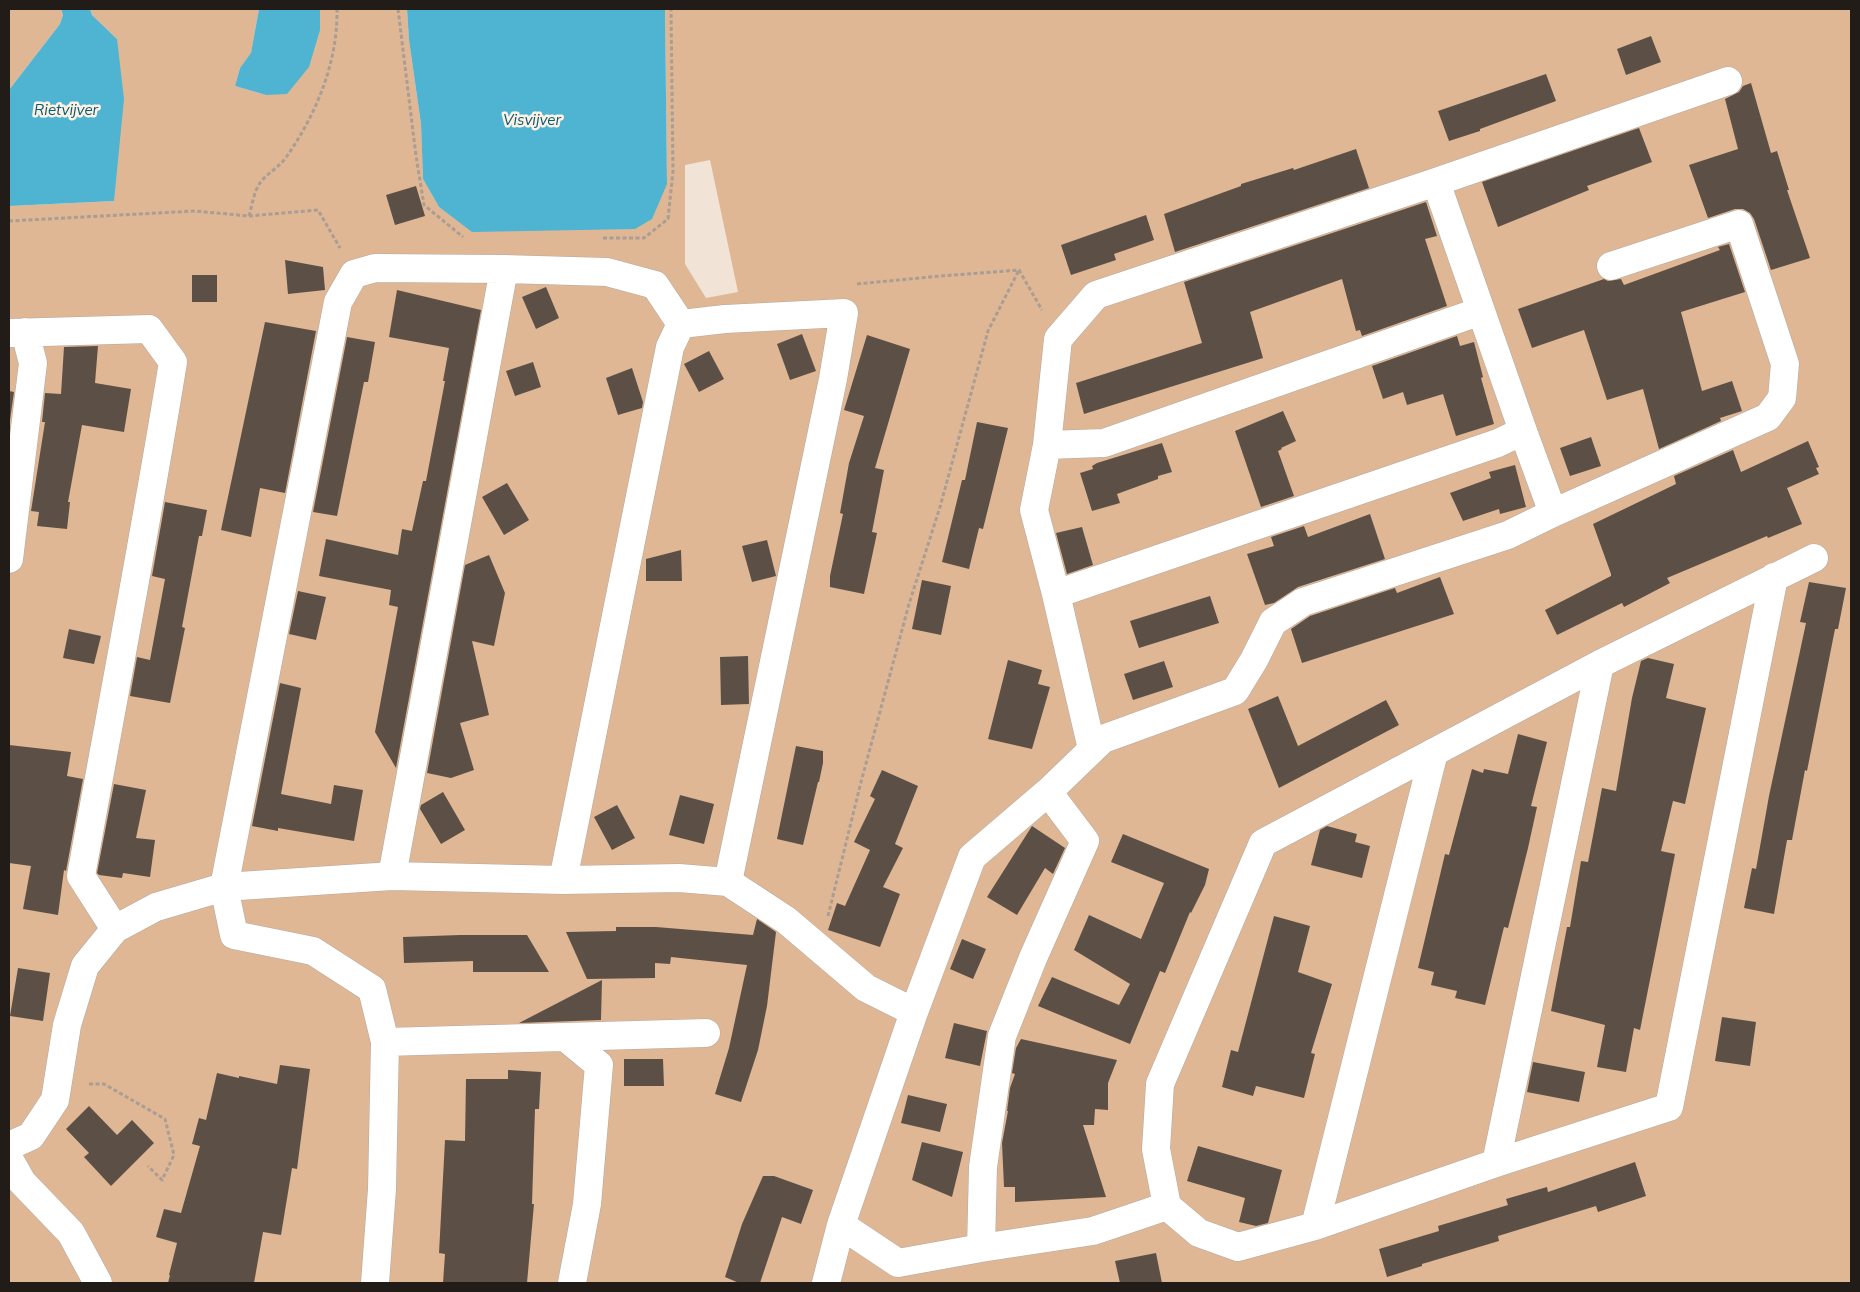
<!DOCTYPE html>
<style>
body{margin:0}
#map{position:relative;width:1860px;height:1292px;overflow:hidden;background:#f2e3d7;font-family:Mulish,sans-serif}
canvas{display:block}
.frame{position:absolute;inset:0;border:10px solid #221c18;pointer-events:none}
</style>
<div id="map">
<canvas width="1860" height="1292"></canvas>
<div class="frame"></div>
</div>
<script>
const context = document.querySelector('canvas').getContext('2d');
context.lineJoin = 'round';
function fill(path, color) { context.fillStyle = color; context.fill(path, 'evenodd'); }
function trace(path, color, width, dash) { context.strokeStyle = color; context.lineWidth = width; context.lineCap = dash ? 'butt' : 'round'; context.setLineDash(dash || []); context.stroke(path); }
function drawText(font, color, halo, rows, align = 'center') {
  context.font = font + ' Mulish,sans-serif'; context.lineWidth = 5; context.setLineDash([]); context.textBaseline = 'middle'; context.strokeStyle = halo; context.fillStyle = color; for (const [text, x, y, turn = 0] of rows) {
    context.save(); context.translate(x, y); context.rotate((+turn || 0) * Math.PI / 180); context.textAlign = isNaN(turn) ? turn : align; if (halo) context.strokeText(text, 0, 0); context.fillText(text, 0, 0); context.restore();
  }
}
const green = new Path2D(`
 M 9,9 L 61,9 L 63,15 L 60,24 L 9,90 Z
 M 90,9 L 259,9 L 251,54 L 240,68 L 235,86 L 266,95 L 320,30 L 320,9 L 407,9 L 409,40 L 421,124 L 423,179 L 439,207 L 473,232 L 667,184 L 665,9 L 1851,9 L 1851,1283 L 9,1283 L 9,206 L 114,201 L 117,39 L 92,15 ZM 710,160 L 738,292 L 706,298 L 685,264 L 685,165 Z`);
const water = new Path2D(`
 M 61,9 L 90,9 L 92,15 L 117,39 L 124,99 L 114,201 L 9,206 L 9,90 L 60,24 L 63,15 Z
 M 259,9 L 320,9 L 320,30 L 309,67 L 287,94 L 266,95 L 235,86 L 240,68 L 251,53 Z
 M 407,9 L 665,9 L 667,184 L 652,219 L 635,229 L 472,232 L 439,207 L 423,179 L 421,124 L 409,40 Z`);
const building = new Path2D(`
 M 1651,36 L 1661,62 L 1626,75 L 1617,49 Z
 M 1546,74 L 1556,101 L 1480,129 L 1480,131 L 1449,141 L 1438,111 Z
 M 1751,83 L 1771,153 L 1777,151 L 1789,190 L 1787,190 L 1810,258 L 1771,270 L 1754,219 L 1750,213 L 1743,209 L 1735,209 L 1708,218 L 1689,165 L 1738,149 L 1725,99 L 1739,92 L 1743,86 Z
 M 1639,128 L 1652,162 L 1587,186 L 1589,190 L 1498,227 L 1482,182 Z
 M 1356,149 L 1369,188 L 1175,252 L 1164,214 L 1241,186 L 1241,184 L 1293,168 L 1294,170 Z
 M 416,186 L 425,216 L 395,225 L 386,195 Z
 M 1426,202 L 1437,236 L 1425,239 L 1447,306 L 1362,336 L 1360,330 L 1356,331 L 1342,279 L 1250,312 L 1263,358 L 1084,414 L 1076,383 L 1202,343 L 1184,282 Z
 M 1146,215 L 1154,240 L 1114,254 L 1116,260 L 1071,275 L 1061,245 Z
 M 1729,244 L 1745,292 L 1681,312 L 1702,391 L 1732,381 L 1742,411 L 1720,418 L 1721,421 L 1659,449 L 1643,389 L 1607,400 L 1584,330 L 1532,348 L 1518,309 L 1604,279 L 1608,281 L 1621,279 L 1624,285 L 1720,250 L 1718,247 Z
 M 285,260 L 323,267 L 325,290 L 288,294 Z
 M 192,275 L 217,275 L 217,302 L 192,302 Z
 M 546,287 L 559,318 L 536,329 L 522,297 Z
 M 397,290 L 481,310 L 396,768 L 375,732 L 398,607 L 389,605 L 391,590 L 319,576 L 326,539 L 398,555 L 402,529 L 412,531 L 423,481 L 426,481 L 445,381 L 443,381 L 449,348 L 389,337 Z
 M 265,322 L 316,331 L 285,493 L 260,488 L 251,537 L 221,530 Z
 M 802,334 L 816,371 L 790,380 L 777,344 Z
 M 867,335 L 910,349 L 875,468 L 884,470 L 872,532 L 877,533 L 864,594 L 830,587 L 830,576 L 843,514 L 840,513 L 849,463 L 864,416 L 844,410 Z
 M 1457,336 L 1460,346 L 1474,342 L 1483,377 L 1481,378 L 1494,424 L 1456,436 L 1443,394 L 1407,405 L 1403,392 L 1383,399 L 1372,366 Z
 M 347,337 L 375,342 L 368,382 L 364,382 L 337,516 L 313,512 Z
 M 98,346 L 95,383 L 131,389 L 124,432 L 82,425 L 68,502 L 70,502 L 67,529 L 37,526 L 39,512 L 31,511 L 45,422 L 42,422 L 45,393 L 61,394 L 64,347 Z
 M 709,351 L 724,379 L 699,392 L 684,364 Z
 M 533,362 L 541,387 L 515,396 L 506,371 Z
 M 632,368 L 643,402 L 642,408 L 618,415 L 606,378 Z
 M 9,391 L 14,392 L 10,420 L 9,420 Z
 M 1283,411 L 1296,441 L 1281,448 L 1282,449 L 1278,451 L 1294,496 L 1261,507 L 1235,431 Z
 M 977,422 L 1008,428 L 983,529 L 979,528 L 969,569 L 942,562 L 962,480 L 965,480 Z
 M 1591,437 L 1601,466 L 1570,476 L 1560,448 Z
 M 1808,441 L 1819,467 L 1816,468 L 1819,474 L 1787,488 L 1802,524 L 1768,538 L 1767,536 L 1667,578 L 1670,583 L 1624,607 L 1622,603 L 1557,635 L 1545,610 L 1611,576 L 1611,574 L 1593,524 L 1676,484 L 1674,476 L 1733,450 L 1741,472 Z
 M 1162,443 L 1172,472 L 1158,476 L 1158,479 L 1117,494 L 1120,503 L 1092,511 L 1080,473 L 1093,469 L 1092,466 L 1097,463 Z
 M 1515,465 L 1526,507 L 1500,514 L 1499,509 L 1463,521 L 1450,493 L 1491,478 L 1489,472 Z
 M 507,483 L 529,520 L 504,535 L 482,497 Z
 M 165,502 L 207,510 L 202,536 L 199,536 L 182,627 L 185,628 L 170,703 L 130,696 L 137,657 L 150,660 L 165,579 L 152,576 Z
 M 1370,514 L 1385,559 L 1298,587 L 1274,603 L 1265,605 L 1247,554 L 1274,546 L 1271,537 L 1304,526 L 1308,537 Z
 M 1082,527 L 1093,565 L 1067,574 L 1056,533 Z
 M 767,540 L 776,576 L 752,582 L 742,546 Z
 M 681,550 L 682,581 L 646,581 L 646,559 Z
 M 489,555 L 505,593 L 494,646 L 472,641 L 489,715 L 460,723 L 474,770 L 451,778 L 427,773 L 465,565 Z
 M 1440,577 L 1454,614 L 1302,663 L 1291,629 L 1310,616 L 1395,588 L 1397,593 Z
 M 922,580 L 951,586 L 941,635 L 912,629 Z
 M 1809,582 L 1846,588 L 1838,629 L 1835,629 L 1807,771 L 1805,770 L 1792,840 L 1787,840 L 1774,914 L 1744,908 L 1752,868 L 1756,869 L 1769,796 L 1806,623 L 1800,622 Z
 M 298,591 L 326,597 L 316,640 L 289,634 Z
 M 1210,596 L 1219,623 L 1139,648 L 1130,621 Z
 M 69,629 L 101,636 L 94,664 L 63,658 Z
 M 748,656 L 749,704 L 721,705 L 720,657 Z
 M 1648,658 L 1674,664 L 1666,698 L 1706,708 L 1685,804 L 1673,801 L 1661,851 L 1675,854 L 1640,1030 L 1634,1028 L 1626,1072 L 1597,1067 L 1605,1025 L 1551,1011 L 1567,927 L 1570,927 L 1581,861 L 1588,862 L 1602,788 L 1616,791 L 1632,698 L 1641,661 Z
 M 1008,660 L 1042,670 L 1038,684 L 1050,687 L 1032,749 L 988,739 Z
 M 1164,661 L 1173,687 L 1133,700 L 1124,674 Z
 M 280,683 L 301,688 L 281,794 L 331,804 L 334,785 L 363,790 L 354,841 L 278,828 L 278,831 L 252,826 Z
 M 1278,696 L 1298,746 L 1386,700 L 1399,725 L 1279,788 L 1248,709 Z
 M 1518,734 L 1547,742 L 1531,806 L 1537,807 L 1528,848 L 1508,928 L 1504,927 L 1485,1005 L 1455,998 L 1457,991 L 1431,985 L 1434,972 L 1418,968 L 1445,854 L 1449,855 L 1472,769 L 1483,773 L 1484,769 L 1508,774 Z
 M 9,745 L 71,752 L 67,776 L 83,779 L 66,871 L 64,870 L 58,915 L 23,909 L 31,866 L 9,863 Z
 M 796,746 L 823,751 L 823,763 L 819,782 L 818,782 L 803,845 L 777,839 Z
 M 882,770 L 918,786 L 895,844 L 903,848 L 883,887 L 900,894 L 880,947 L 828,930 L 837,903 L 845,906 L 870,850 L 854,842 L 875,799 L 870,796 Z
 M 114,784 L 146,790 L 136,838 L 155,840 L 150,877 L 123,873 L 122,878 L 99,875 L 97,873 Z
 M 443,792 L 465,830 L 441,844 L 420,809 L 421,805 Z
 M 680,795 L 714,804 L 704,844 L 669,835 Z
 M 617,805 L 635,838 L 612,850 L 594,817 Z
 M 1032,826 L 1065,848 L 1053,874 L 1045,868 L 1017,915 L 987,897 Z
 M 1327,826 L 1357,834 L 1355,842 L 1370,846 L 1362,878 L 1311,865 L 1320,830 Z
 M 1123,834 L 1209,869 L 1205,885 L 1191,913 L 1190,912 L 1165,973 L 1160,971 L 1130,1044 L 1038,1006 L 1052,977 L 1119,1005 L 1130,984 L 1074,950 L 1089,915 L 1141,939 L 1164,883 L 1111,862 Z
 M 1274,916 L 1310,926 L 1298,972 L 1332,984 L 1311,1053 L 1315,1054 L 1304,1098 L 1256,1086 L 1253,1096 L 1222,1087 L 1231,1050 L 1238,1052 Z
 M 757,919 L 776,932 L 767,1006 L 758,1050 L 741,1102 L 715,1094 L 729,1048 L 747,965 L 671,957 L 670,964 L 655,963 L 655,978 L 587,979 L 566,932 L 616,931 L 616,927 L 656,927 L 753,935 Z
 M 460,935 L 527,935 L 549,972 L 473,972 L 473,961 L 404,963 L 403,937 Z
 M 962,939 L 986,949 L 973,979 L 950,969 Z
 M 18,968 L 50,973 L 43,1021 L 10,1016 Z
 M 602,980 L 601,1020 L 519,1023 Z
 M 1722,1017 L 1756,1022 L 1750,1066 L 1715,1061 Z
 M 954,1023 L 987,1031 L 980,1066 L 945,1058 Z
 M 1021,1039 L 1117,1060 L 1108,1083 L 1108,1110 L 1095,1109 L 1094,1125 L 1083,1125 L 1106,1197 L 1015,1202 L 1015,1187 L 1004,1187 L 1002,1143 L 1008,1111 L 1007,1111 L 1010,1088 L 1015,1074 L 1012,1073 L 1016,1048 Z
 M 624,1059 L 663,1059 L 664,1086 L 624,1086 Z
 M 1533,1062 L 1585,1072 L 1579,1102 L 1527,1092 Z
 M 280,1065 L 310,1069 L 297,1169 L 292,1168 L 281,1235 L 263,1232 L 254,1283 L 168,1283 L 170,1275 L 169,1275 L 177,1243 L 156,1237 L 164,1209 L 181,1213 L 200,1146 L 192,1144 L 199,1118 L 206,1120 L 217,1073 L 239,1078 L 239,1076 L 277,1084 Z
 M 508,1070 L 541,1072 L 539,1109 L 535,1109 L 532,1204 L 534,1204 L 527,1283 L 443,1283 L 445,1254 L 439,1253 L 445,1140 L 465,1141 L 466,1079 L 508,1079 Z
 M 908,1095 L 947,1104 L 940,1132 L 901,1123 Z
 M 89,1106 L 117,1135 L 132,1120 L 154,1143 L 111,1186 L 84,1157 L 89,1153 L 66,1129 Z
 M 922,1142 L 963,1152 L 952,1197 L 912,1180 Z
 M 1198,1146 L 1282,1170 L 1268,1223 L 1256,1226 L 1239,1222 L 1245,1198 L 1187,1181 Z
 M 1635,1162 L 1646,1196 L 1598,1212 L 1596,1206 L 1498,1236 L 1499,1241 L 1422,1264 L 1422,1266 L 1387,1277 L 1379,1249 L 1439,1231 L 1438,1226 L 1508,1205 L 1506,1199 L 1547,1187 L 1548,1192 Z
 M 763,1176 L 774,1176 L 813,1190 L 801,1224 L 782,1217 L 760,1283 L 739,1283 L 725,1277 L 742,1224 Z
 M 1156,1253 L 1162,1283 L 1120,1283 L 1115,1261 Z`);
const path = new Path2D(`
 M 398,9 L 416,156 L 424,205 L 463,237
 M 249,216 C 252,206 254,191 260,183 C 267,173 280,167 287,156 C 317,113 338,61 337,9
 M 9,221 L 195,211 L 249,216 L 318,210 L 340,248
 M 603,238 L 644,238 L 668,219 L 673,171 L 671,9
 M 857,284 L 940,276 L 1019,270 L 1042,310
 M 828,916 L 861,782 L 909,604 L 940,507 L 988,331 L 1019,270
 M 89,1084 L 104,1084 L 165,1119 L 174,1155 L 162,1180 L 148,1166`);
const minor = new Path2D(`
 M 9,333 L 149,329 L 173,362 C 145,534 112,705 81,876 L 115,929
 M 1523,431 L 1436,182 L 1728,81
 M 1047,445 L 1104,443 L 1481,311
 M 9,559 L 33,363 L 25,332
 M 1774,577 L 1669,1107 L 1496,1163 L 1315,1226 L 1238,1247 L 1199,1233 L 1167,1206 L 1156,1149 L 1160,1084 L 1263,843 L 1600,664 L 1814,558
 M 1056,594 L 1034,510 L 1047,445 L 1058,339 L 1096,295 L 1436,182
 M 1092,749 L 1056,594 L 1498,443 L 1523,431 L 1553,513
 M 392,876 L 504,269
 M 563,880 L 670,347 L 681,324 L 725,319 L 844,313 L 833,379 L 728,882
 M 565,1037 L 599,1065 L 587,1204 L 572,1283
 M 385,1042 L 706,1033
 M 9,1146 L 31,1136 L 55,1100 L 67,1025 L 85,966 L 115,929 L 156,907 L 224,887 L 392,876 L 563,880 L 679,878 L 728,882 L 786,920 L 866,988 L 914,1012
 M 9,1159 L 22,1182 L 71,1233 L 98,1283
 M 1496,1163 L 1600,664
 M 841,1225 L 898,1263 L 981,1248 L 1093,1231 L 1167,1206
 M 1315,1226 L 1434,752
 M 981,1248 L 983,1167 L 1002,1036 L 1033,958 L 1085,841 L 1048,792
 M 375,1283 L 382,1189 L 385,1042 L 372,989 L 313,951 L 234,935 L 224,887 L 338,302 L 354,274 L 375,268 L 504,269 L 607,272 L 655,285 L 681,324
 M 826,1283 L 841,1225 L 914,1012 L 972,857 L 1048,792 L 1103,739 L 1235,691 L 1254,660 L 1273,622 L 1303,602 L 1508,535 L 1553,513 L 1768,417 L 1782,398 L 1785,364 L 1739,224 L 1611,266`);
const waterNames = [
 ["Rietvijver",66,110],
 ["Visvijver",532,120]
];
fill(green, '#dfb795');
fill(water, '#4eb4d2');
fill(building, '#5c5046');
trace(minor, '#b6a89d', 29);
trace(path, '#a99d94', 3, [4, 2.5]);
trace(minor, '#fff', 28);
drawText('italic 15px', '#035d72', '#fff0e4', waterNames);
</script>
